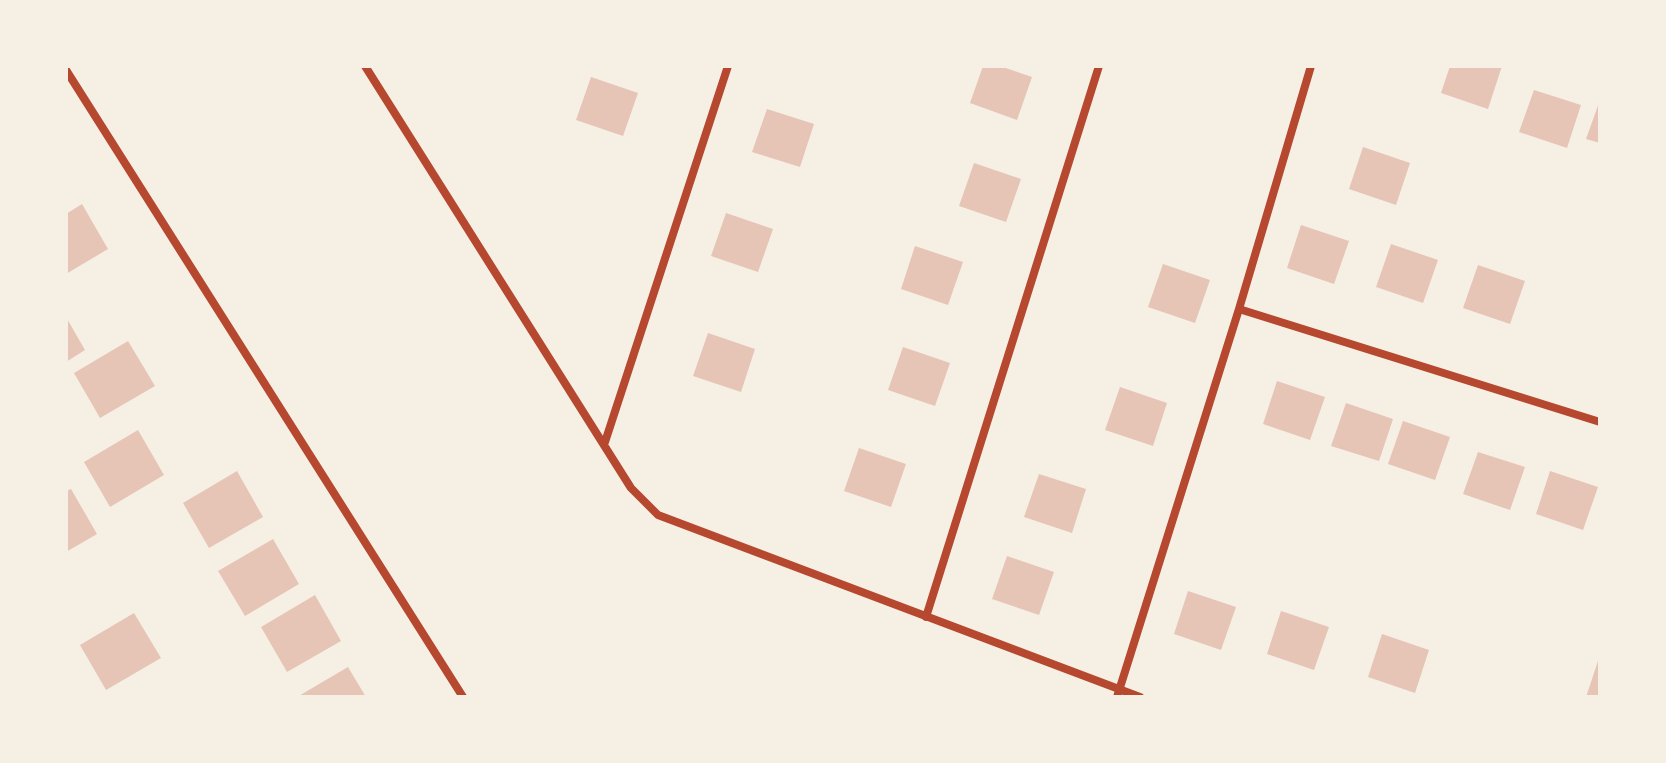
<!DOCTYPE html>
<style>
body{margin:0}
#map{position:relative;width:1666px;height:763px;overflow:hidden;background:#f6efe4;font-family:"Nunito Sans",sans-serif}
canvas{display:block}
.frame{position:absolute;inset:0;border:68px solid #f6efe4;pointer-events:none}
</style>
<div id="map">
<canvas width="1666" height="763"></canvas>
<div class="frame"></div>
</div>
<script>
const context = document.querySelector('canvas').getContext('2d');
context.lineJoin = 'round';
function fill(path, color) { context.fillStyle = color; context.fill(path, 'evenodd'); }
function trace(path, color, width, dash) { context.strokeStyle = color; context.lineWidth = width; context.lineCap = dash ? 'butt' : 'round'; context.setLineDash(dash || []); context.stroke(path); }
const building = new Path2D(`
 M 983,66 L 1000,66 L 1032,77 L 1017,120 L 970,103 Z
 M 1450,66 L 1502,66 L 1488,109 L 1441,93 Z
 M 591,77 L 638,93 L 623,136 L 576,120 Z
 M 1534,90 L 1581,105 L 1567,148 L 1519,132 Z
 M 1600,100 L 1600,143 L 1586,139 Z
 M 767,109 L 814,124 L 800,167 L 752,152 Z
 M 1363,147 L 1410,163 L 1396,205 L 1349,189 Z
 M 974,163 L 1021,179 L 1006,222 L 959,206 Z
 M 82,204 L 108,249 L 66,274 L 66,214 Z
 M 726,213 L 773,229 L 758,272 L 711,256 Z
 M 1301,225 L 1349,241 L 1334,284 L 1287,268 Z
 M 1391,244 L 1438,260 L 1423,303 L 1376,287 Z
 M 915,246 L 963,262 L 948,305 L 901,289 Z
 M 1163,264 L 1210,280 L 1195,323 L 1148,307 Z
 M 1478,265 L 1525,281 L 1510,324 L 1463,308 Z
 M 66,317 L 85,350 L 66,362 Z
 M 708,333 L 755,349 L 741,392 L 693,376 Z
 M 128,341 L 155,386 L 100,418 L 74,373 Z
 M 903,347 L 950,363 L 935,406 L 888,390 Z
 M 1277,381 L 1325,397 L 1310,440 L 1263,424 Z
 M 1120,387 L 1167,403 L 1153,446 L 1105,430 Z
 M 1346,403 L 1393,419 L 1379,461 L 1331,446 Z
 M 1403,421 L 1450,437 L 1435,480 L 1388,464 Z
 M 138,430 L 164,475 L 110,507 L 84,462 Z
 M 859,448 L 906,464 L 891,507 L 844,491 Z
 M 1478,452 L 1525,467 L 1510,510 L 1463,494 Z
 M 237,471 L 263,517 L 209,548 L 183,503 Z
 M 1550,471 L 1598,487 L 1583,530 L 1536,514 Z
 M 1039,474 L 1086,489 L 1072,533 L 1024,517 Z
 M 71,489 L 97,534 L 66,552 L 66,491 Z
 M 273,539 L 299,584 L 245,616 L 218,571 Z
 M 1007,556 L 1054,572 L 1039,615 L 992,599 Z
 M 1188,591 L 1236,607 L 1221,650 L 1174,634 Z
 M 315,595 L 341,641 L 287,672 L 261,627 Z
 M 1281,611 L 1329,627 L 1314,670 L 1267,654 Z
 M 134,613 L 161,658 L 106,690 L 80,645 Z
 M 1382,634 L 1429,650 L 1415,693 L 1368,677 Z
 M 1599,658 L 1600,697 L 1586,697 Z
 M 348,667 L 366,697 L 297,697 Z`);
const minor = new Path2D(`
 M 365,66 L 631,488 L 658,515 L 1140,697
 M 66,70 L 463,697
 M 1239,309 L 1600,422
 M 605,442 L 728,66
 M 926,617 L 1099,66
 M 1117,697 L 1239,309 L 1311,66`);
fill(building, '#e6c5b7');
trace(minor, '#b5482f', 8);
</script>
